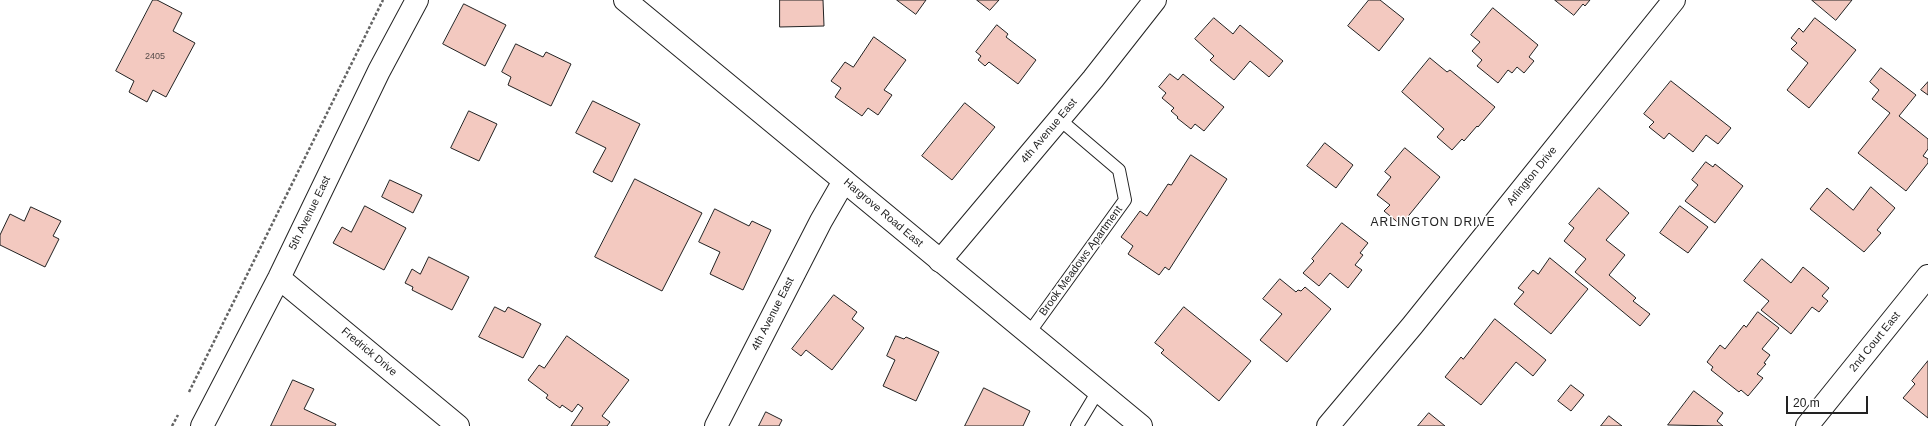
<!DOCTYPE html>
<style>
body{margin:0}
#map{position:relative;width:1928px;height:426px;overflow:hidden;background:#fff;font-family:Helvetica,sans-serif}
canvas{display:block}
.scale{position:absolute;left:1786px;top:396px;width:82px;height:18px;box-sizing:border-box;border:2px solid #222;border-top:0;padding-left:5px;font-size:12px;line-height:14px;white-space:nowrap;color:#222;-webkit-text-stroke:3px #fff;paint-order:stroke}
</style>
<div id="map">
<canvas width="1928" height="426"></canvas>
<div class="scale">20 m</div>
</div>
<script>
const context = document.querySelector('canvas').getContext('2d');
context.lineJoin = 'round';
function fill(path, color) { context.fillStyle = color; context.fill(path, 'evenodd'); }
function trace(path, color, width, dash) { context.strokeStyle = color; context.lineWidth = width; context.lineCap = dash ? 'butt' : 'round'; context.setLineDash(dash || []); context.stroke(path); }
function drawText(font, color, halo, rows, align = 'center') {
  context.font = font + ' Helvetica,sans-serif'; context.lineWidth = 3; context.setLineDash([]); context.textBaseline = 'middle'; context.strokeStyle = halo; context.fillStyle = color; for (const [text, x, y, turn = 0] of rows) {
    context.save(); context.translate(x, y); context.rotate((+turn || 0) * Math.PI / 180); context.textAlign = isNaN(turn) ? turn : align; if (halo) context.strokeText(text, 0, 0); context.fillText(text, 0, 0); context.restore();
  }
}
const building = new Path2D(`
 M 153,0 L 157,0 L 182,13 L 173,31 L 195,43 L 166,97 L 153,90 L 147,102 L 129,92 L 134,81 L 116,71 Z
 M 780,0 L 823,0 L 824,26 L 780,27 Z
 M 897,0 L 926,0 L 916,14 Z
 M 977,0 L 999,0 L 990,10 Z
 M 1369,0 L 1380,0 L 1404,19 L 1379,51 L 1348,26 Z
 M 1555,0 L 1590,0 L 1585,6 L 1583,4 L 1574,15 Z
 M 1812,0 L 1852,0 L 1836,20 Z
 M 464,4 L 506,25 L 485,66 L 443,44 Z
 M 1493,8 L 1538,45 L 1529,57 L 1534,61 L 1524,73 L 1517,67 L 1512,73 L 1508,70 L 1498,83 L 1477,66 L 1482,60 L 1472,51 L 1480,42 L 1471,35 Z
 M 1214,18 L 1233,34 L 1240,25 L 1283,61 L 1269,77 L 1250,61 L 1234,80 L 1210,60 L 1214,56 L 1195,39 Z
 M 1815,18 L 1856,50 L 1809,108 L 1787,90 L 1808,63 L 1791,49 L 1797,43 L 1791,38 L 1799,28 L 1803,32 Z
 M 997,25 L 1008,34 L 1006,37 L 1036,60 L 1018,84 L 989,62 L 985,66 L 978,60 L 981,56 L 976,52 Z
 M 874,37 L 906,60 L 884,90 L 892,95 L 878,115 L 868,108 L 862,116 L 835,97 L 841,88 L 831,81 L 845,62 L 853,67 Z
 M 516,44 L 543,57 L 546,52 L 571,64 L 551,106 L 508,85 L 511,77 L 502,72 Z
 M 1430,58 L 1447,72 L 1450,70 L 1495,107 L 1478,127 L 1477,126 L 1464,141 L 1462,139 L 1452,150 L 1437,137 L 1444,129 L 1402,92 Z
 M 1881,68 L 1916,95 L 1899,116 L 1928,139 L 1928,149 L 1923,156 L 1928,159 L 1928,163 L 1906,191 L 1858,153 L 1890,113 L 1872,99 L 1879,90 L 1870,82 Z
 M 1170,74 L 1178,80 L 1183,74 L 1224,107 L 1204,131 L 1195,124 L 1191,129 L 1177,118 L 1178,117 L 1171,111 L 1174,108 L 1162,98 L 1166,93 L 1159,87 Z
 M 1671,81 L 1731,128 L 1718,144 L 1706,135 L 1693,152 L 1669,133 L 1664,139 L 1649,127 L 1654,122 L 1644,114 Z
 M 1928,82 L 1928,95 L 1921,90 Z
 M 593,101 L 640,124 L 612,182 L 593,172 L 606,148 L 576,133 Z
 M 965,103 L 995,127 L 952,180 L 922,156 Z
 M 469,111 L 497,124 L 479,161 L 451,148 Z
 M 1325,143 L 1353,165 L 1336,188 L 1307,166 Z
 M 1405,148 L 1440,177 L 1401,225 L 1384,211 L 1390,205 L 1377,195 L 1391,177 L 1385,172 Z
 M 1191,155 L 1227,179 L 1169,270 L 1165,267 L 1159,275 L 1128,254 L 1133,246 L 1121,237 L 1140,211 L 1147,216 L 1168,184 L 1171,185 Z
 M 1706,162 L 1713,167 L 1715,164 L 1743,186 L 1715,223 L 1685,201 L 1698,185 L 1692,180 Z
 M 635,179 L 702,213 L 662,291 L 595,257 Z
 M 390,180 L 422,195 L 413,213 L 382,197 Z
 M 1871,187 L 1895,208 L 1877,230 L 1881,233 L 1864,252 L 1810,209 L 1827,188 L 1853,210 Z
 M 1599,188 L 1629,213 L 1606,240 L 1625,255 L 1609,275 L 1636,298 L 1633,301 L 1650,314 L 1640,326 L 1575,272 L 1586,259 L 1564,241 L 1574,228 L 1569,224 Z
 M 365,206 L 406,228 L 384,270 L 333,243 L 342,227 L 351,232 Z
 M 1680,206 L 1708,227 L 1688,253 L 1660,233 Z
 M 31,207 L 61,221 L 53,236 L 59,239 L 45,267 L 0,245 L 0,235 L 10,214 L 24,221 Z
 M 715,209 L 749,226 L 752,221 L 771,230 L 743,290 L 710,274 L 720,252 L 699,242 Z
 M 1342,223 L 1368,243 L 1360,253 L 1363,255 L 1355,265 L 1362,270 L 1348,288 L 1330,273 L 1319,286 L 1303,273 L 1314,261 L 1312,259 Z
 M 429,257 L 469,277 L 452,310 L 412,290 L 413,287 L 405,283 L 412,269 L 420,274 Z
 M 1550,258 L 1588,289 L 1551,334 L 1514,304 L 1524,292 L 1518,288 L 1533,270 L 1538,274 Z
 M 1762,259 L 1791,283 L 1803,267 L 1829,288 L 1822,296 L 1828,301 L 1819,312 L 1812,307 L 1791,334 L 1761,310 L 1769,301 L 1744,281 Z
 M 1280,279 L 1296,292 L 1298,290 L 1301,291 L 1305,287 L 1331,309 L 1287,362 L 1260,340 L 1282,314 L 1263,299 Z
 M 834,295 L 857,312 L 852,319 L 864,328 L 832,370 L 806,350 L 801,356 L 792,349 Z
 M 495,307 L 505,312 L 508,307 L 541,324 L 523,358 L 479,337 Z
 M 1184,307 L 1251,361 L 1219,401 L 1161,353 L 1164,350 L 1155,343 Z
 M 1758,312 L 1779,328 L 1762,349 L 1770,355 L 1764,363 L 1766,364 L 1757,374 L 1763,378 L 1748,396 L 1741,390 L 1739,392 L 1711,370 L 1713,367 L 1707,362 L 1720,345 L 1725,349 L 1744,325 L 1746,327 Z
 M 1495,319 L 1546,360 L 1533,376 L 1516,362 L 1481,405 L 1445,377 L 1461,357 L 1463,359 Z
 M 567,336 L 629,380 L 602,416 L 610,422 L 607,426 L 571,426 L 583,408 L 578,404 L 572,412 L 562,405 L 560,408 L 546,398 L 548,395 L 528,380 L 539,365 L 544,368 Z
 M 896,336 L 904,339 L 906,337 L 939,352 L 916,401 L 883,386 L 895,360 L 887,356 Z
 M 1928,361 L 1928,418 L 1903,398 L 1915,384 L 1912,381 Z
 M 293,380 L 314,389 L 304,409 L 336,424 L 335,426 L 271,426 Z
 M 1571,385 L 1584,395 L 1571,411 L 1558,401 Z
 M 984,388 L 1030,411 L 1023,426 L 965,426 Z
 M 1694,391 L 1723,413 L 1717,421 L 1723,426 L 1668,425 Z
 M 766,412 L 782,420 L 779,426 L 759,426 Z
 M 1429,413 L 1445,426 L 1418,426 Z
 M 1609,416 L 1622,426 L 1601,426 Z`);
const path = new Path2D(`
 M 189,392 L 383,0
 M 172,426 L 178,415`);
const service = new Path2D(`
 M 1029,333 L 1125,200 L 1119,170 L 1059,119
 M 1077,426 L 1098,391`);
const minor = new Path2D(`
 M 940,261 L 1093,79 L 1155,0
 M 279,278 L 458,426
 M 202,426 L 279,278 L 379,71 L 417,0
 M 716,426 L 821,221 L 844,181
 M 1328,426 L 1412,326 L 1674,0
 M 1807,426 L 1928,276`);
const secondary = new Path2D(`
 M 625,0 L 1141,426`);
const numberNames = [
 ["2405",155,57]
];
const streetNames = [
 ["4th Avenue East",1049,131,-50],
 ["Arlington Drive",1532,176,-51],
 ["5th Avenue East",310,213,-64],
 ["Hargrove Road East",883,213,40],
 ["Brook Meadows Apartment",1081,261,-54],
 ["4th Avenue East",773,314,-63],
 ["2nd Court East",1875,342,-51],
 ["Fredrick Drive",369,352,40]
];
const neighbourhoodNames = [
 ["ARLINGTON DRIVE",1433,223]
];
fill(building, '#f3c9c0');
trace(building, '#222', 1);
trace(service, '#222', 14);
trace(minor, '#222', 24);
trace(secondary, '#222', 24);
trace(path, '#646464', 2.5, [3, 2]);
trace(service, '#fff', 12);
trace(minor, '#fff', 22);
trace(secondary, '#fff', 22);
drawText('9px', '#564c4a', null, numberNames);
drawText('11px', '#222', '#fff', streetNames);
context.letterSpacing = '1px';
drawText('12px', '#222', '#fff', neighbourhoodNames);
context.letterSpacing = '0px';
</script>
